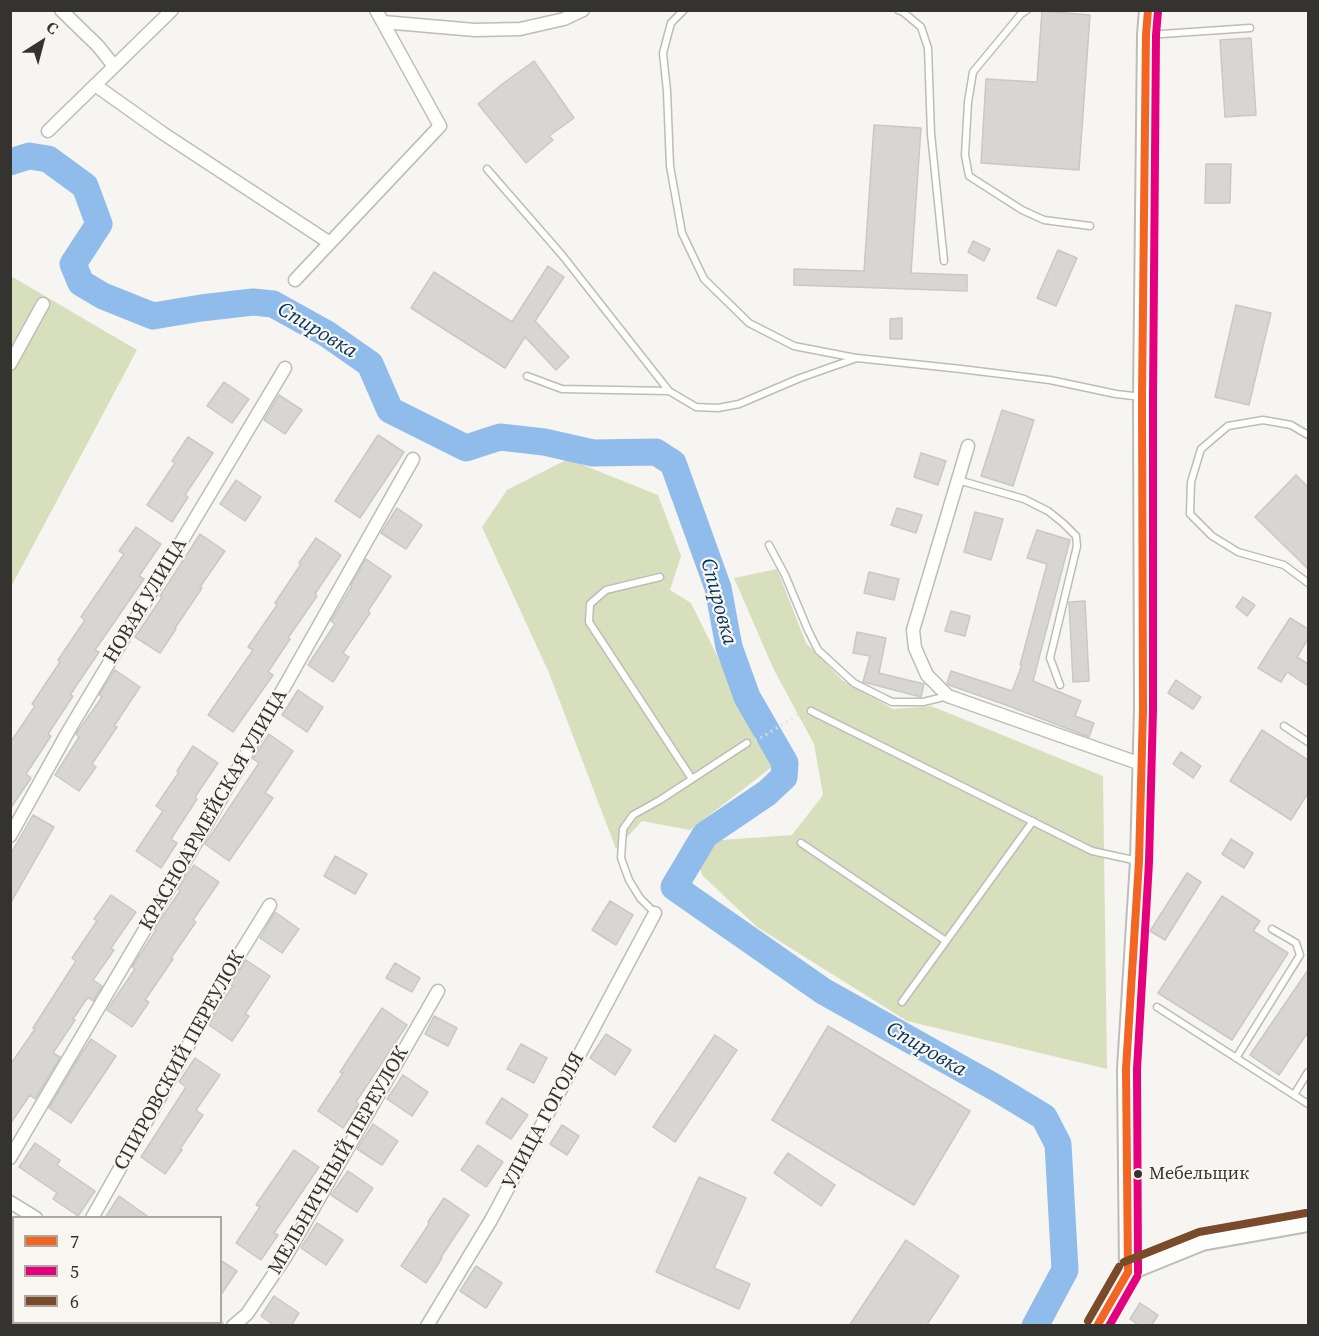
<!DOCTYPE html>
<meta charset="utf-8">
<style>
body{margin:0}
#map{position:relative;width:1319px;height:1336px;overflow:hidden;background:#f7f5f1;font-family:"Source Serif 4",serif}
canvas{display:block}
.frame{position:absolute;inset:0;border:12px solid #343330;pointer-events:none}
.legend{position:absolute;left:12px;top:1216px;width:210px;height:108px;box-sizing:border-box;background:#f9f6ef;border:2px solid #aaa8a3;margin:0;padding:8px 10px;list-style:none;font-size:18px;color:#343330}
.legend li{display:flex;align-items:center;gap:12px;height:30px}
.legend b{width:30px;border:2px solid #aaa8a3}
.north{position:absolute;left:12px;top:12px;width:60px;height:60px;-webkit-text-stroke:4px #f9f6ef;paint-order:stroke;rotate:36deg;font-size:16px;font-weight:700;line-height:24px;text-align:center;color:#343330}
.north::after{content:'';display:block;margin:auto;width:21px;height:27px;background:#343330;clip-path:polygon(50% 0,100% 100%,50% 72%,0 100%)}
</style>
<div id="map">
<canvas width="1319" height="1336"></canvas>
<div class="frame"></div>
<ul class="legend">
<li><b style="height:8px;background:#f26522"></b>7</li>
<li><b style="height:8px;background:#e5007d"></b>5</li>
<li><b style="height:8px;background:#7a4b2a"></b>6</li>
</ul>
<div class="north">С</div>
</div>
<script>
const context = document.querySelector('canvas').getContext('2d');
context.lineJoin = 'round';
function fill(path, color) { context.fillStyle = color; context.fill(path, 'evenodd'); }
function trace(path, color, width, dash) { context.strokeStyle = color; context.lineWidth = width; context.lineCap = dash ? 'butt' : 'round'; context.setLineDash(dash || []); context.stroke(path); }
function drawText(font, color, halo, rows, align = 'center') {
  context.font = font + ' "Source Serif 4",serif'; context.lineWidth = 4.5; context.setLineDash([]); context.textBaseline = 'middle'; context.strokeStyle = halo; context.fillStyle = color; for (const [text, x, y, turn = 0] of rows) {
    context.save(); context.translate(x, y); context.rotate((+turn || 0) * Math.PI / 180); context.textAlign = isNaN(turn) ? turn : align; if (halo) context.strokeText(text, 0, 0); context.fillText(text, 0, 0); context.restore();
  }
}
const green = new Path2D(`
 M 11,276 L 137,350 L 11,587 Z
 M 568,459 L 658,495 L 681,556 L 670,590 L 691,603 L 772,767 L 690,830 L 642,821 L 616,849 L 549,673 L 482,527 L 507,490 Z
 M 777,569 L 806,643 L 842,680 L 893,709 L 931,706 L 1103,776 L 1107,1069 L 907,1021 L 757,927 L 702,875 L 696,857 L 708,841 L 792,835 L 823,795 L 814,744 L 774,670 L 734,578 Z`);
const river = new Path2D(`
 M 10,162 L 29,156 L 48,159 L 85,186 L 99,224 L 73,264 L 81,283 L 103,296 L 153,316 L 201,308 L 253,302 L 273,304 L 327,334 L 370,364 L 390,410 L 466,448 L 500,437 L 544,442 L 593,453 L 656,452 L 673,463 L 718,588 L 729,647 L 747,697 L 785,763 L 784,777 L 767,793 L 705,835 L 674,887 L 823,991 L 996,1088 L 1044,1117 L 1058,1144 L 1065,1270 L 1035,1326`);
const building = new Path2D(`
 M 1042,11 L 1090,15 L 1079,170 L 981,163 L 986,79 L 1037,82 Z
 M 1251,38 L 1256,115 L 1225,117 L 1220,40 Z
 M 534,61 L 574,118 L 549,136 L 553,140 L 526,163 L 478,104 L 501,85 Z
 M 874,125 L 921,128 L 911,273 L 967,275 L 967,291 L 794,285 L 794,269 L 864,271 Z
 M 1206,164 L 1231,164 L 1230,203 L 1205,203 Z
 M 973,241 L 990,249 L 984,261 L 968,252 Z
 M 1058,250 L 1077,258 L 1056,306 L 1037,298 Z
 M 548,266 L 564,277 L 535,321 L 569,357 L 556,370 L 525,337 L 505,368 L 411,308 L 434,272 L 512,322 Z
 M 1236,305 L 1271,313 L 1249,405 L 1215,397 Z
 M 902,318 L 902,339 L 890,339 L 890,319 Z
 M 224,382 L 249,399 L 232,423 L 207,406 Z
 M 279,395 L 302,410 L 285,434 L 264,420 Z
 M 1002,410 L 1034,420 L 1013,486 L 981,476 Z
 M 378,435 L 404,452 L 360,518 L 335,501 Z
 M 188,437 L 213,453 L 185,495 L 188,497 L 172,522 L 147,505 L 175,463 L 172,461 Z
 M 921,453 L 946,461 L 938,485 L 914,477 Z
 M 1296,475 L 1308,487 L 1308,569 L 1255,517 Z
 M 236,480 L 261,497 L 245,521 L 220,504 Z
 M 397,508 L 422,525 L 406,549 L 381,533 Z
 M 897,508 L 922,515 L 916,533 L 891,525 Z
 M 975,512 L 1003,519 L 991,560 L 964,552 Z
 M 136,527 L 161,544 L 139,576 L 144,579 L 95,650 L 99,652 L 70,695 L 73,696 L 48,734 L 51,736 L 26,774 L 31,778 L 10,809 L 10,743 L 35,706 L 32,704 L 60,662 L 58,660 L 85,620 L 81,617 L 124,554 L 119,551 Z
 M 1037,530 L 1070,540 L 1033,681 L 1081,701 L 1075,716 L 1094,723 L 1089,737 L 1006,705 L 949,685 L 947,683 L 951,671 L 1012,691 L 1022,665 L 1020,665 L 1047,564 L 1027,558 Z
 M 200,534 L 225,551 L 200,587 L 202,588 L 175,628 L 176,629 L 160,653 L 135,637 L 162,597 L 160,596 Z
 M 316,538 L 341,555 L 315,594 L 317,596 L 288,638 L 290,639 L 268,672 L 273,675 L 233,732 L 208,715 L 253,650 L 248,647 L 277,605 L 275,603 L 301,564 L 299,563 Z
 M 366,559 L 391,576 L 368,611 L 370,613 L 343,653 L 349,657 L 333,682 L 308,665 L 335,624 L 331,621 L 352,586 L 351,585 Z
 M 869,572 L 899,579 L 894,600 L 864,593 Z
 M 1243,597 L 1255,605 L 1247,616 L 1236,607 Z
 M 1085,601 L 1089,681 L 1073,682 L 1069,602 Z
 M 951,611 L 970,616 L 965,636 L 945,631 Z
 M 1290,618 L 1308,629 L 1308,639 L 1297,657 L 1308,664 L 1308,686 L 1287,672 L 1281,682 L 1258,668 Z
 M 857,632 L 886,638 L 879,673 L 924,684 L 921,697 L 863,682 L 870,656 L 853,653 Z
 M 115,670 L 140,687 L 114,726 L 117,727 L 92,764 L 96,767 L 79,791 L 55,775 L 79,737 L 76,734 L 102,697 L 99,695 Z
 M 1176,680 L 1201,697 L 1193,709 L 1168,693 Z
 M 298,690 L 323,707 L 307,732 L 282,715 Z
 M 1262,730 L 1308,760 L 1308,793 L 1291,820 L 1230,781 Z
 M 269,734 L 293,751 L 265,793 L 273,798 L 229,861 L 205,844 L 259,763 L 253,759 Z
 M 193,746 L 218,763 L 195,797 L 197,799 L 171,839 L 177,843 L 161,868 L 136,851 L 163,811 L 156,806 L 179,772 L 177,771 Z
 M 1181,752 L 1201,766 L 1193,778 L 1173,764 Z
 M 33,815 L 54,827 L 10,904 L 10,855 Z
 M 1231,839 L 1253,853 L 1244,868 L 1222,854 Z
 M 335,856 L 367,874 L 355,894 L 324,876 Z
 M 194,865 L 219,882 L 193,920 L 196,922 L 171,958 L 173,959 L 145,1000 L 149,1002 L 132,1027 L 107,1010 L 135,969 L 132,967 L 156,930 L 154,929 L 156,926 L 180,891 L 178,889 Z
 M 1187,873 L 1201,882 L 1165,940 L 1150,931 Z
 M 111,895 L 136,912 L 111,948 L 114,950 L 93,980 L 102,986 L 93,1001 L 88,997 L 73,1019 L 75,1020 L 53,1053 L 60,1057 L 35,1099 L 30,1095 L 10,1124 L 10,1065 L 35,1029 L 33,1028 L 76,961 L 72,958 L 97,921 L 94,919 Z
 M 1222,896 L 1260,921 L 1253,931 L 1288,953 L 1232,1040 L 1158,993 Z
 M 610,901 L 633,915 L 616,945 L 592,930 Z
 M 275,912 L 299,929 L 282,953 L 260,938 Z
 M 246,960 L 270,976 L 245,1014 L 249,1016 L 232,1041 L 209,1025 L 219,1006 L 233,986 L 230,985 Z
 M 395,963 L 420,978 L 412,992 L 386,978 Z
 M 1308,970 L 1308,1032 L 1279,1075 L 1250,1055 Z
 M 382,1008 L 407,1025 L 356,1102 L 359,1104 L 343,1128 L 318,1111 L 343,1073 L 340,1072 Z
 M 434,1016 L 457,1028 L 448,1046 L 425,1034 Z
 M 828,1026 L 970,1111 L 914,1205 L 772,1120 Z
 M 606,1034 L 631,1050 L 615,1075 L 590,1058 Z
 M 715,1035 L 737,1050 L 675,1142 L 653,1127 Z
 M 91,1039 L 116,1056 L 71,1123 L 49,1108 L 78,1059 Z
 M 521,1044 L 547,1058 L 534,1083 L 507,1069 Z
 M 195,1058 L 220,1075 L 196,1110 L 203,1115 L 180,1149 L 182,1150 L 165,1174 L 141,1157 L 186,1087 L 179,1082 Z
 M 403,1075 L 428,1092 L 412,1116 L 387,1099 Z
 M 502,1098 L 528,1115 L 511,1139 L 486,1123 Z
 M 373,1124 L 398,1141 L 382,1165 L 357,1149 Z
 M 562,1125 L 579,1136 L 567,1155 L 550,1144 Z
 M 35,1143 L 60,1160 L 57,1165 L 95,1191 L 78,1216 L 53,1199 L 57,1193 L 19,1167 Z
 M 478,1145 L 503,1162 L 486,1187 L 461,1170 Z
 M 294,1150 L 319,1167 L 274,1233 L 278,1235 L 261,1260 L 236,1243 L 260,1207 L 256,1205 Z
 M 788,1153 L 835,1185 L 821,1206 L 774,1173 Z
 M 348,1171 L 373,1188 L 357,1212 L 331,1195 Z
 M 699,1177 L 746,1198 L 714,1268 L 750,1284 L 739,1309 L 656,1272 Z
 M 119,1196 L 150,1218 L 105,1218 Z
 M 444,1198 L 469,1215 L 441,1257 L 442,1258 L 426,1283 L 401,1266 L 429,1224 L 428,1222 Z
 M 317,1223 L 343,1240 L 326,1265 L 301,1248 Z
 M 906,1240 L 959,1276 L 926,1326 L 849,1326 Z
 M 220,1260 L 237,1271 L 220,1296 Z
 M 476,1266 L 502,1283 L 486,1308 L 460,1291 Z
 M 274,1296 L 299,1313 L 291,1326 L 275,1326 L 261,1316 Z
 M 1140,1303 L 1158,1315 L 1151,1326 L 1140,1326 L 1130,1319 Z`);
const path = new Path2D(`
 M 755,740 L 762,737 L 801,713`);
const lane = new Path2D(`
 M 684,10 L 671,23 L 663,53 L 667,91 L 670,166 L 682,233 L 704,279 L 749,323 L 794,346 L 856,358
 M 898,10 L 903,12 L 921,27 L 928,48 L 931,134 L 944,261
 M 1027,10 L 1021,14 L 973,72 L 968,102 L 965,155 L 969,176 L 1022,210 L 1044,220 L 1090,226
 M 1147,35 L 1250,28
 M 487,169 L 562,255 L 669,391 L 696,407 L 718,408 L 739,404 L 800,378 L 857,358 L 961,369 L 1050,380 L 1116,394 L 1142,397
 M 527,376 L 562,389 L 669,391
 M 1308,435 L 1291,425 L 1263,420 L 1228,426 L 1201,449 L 1191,482 L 1190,514 L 1212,536 L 1238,552 L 1284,565 L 1308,583
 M 958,480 L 1024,499 L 1048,511 L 1063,523 L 1076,536 L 1077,546 L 1050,658 L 1060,685
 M 769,545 L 785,575 L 808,630 L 818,650 L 854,683 L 892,702 L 923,702 L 948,696
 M 660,577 L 606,590 L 590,604 L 589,622 L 692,779
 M 811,711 L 1092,851 L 1138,861
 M 1284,726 L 1308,742
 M 801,843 L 946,941
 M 655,913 L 640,898 L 629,880 L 621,858 L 623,829 L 633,815 L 660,800 L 747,743
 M 902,1002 L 1033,821
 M 1157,1007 L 1308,1104
 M 1236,1058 L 1300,955 L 1296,943 L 1272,929
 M 1294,1095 L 1308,1072`);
const street = new Path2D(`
 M 61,10 L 98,46 L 114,66
 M 383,22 L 475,30 L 520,29 L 564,19 L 583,10
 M 95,85 L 164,134 L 330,243
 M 48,131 L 172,10
 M 295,280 L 440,126 L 376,10
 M 10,364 L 43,304
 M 968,446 L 913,630 L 915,648 L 927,675 L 948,696 L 1141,764
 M 10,836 L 69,730 L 285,368
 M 10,1158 L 200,836 L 413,459
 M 10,1202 L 36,1218
 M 92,1218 L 174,1072 L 223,981 L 270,905
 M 212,1322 L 217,1326
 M 32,1326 L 33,1322
 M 233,1326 L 247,1314 L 286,1256 L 438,991
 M 427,1326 L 491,1220 L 655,913`);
const secondary = new Path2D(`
 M 1128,1272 L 1126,1069 L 1139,861 L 1143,710 L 1142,397 L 1146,35 L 1148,10
 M 1128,1272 L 1202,1242 L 1308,1223
 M 1097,1326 L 1128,1272`);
const bus1 = new Path2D(`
 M 1128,1272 L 1126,1069 L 1139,861 L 1143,710 L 1142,397 L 1146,35 L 1148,10
 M 1097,1326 L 1128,1272`);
const bus2 = new Path2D(`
 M 1138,1272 L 1137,1069 L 1149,862 L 1153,710 L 1153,397 L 1156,35 L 1158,11
 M 1109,1326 L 1137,1277`);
const bus3 = new Path2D(`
 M 1124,1262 L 1199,1232 L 1306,1213
 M 1088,1321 L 1119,1267`);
const markers = [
 [1138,1174,5,"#343330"]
];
const busNames = [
 ["Мебельщик",1149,1174]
];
const streetNames = [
 ["НОВАЯ УЛИЦА",146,601,-59],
 ["КРАСНОАРМЕЙСКАЯ УЛИЦА",214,810,-60],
 ["СПИРОВСКИЙ ПЕРЕУЛОК",180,1061,-61],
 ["УЛИЦА ГОГОЛЯ",544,1121,-62],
 ["МЕЛЬНИЧНЫЙ ПЕРЕУЛОК",339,1161,-60]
];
const waterNames = [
 ["Спировка",317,331,31],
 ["Спировка",718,602,75],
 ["Спировка",926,1050,30]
];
fill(green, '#d8dfbd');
trace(river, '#8fbceb', 27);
fill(building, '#d8d6d3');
trace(building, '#cac8c5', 1.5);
trace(lane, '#bdbcb9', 9);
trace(street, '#bdbcb9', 15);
trace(secondary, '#bdbcb9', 20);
trace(path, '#e1e1df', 3, [1.5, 4.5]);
trace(lane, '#fefefd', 6);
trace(street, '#fefefd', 12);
trace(secondary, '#fefefd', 16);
trace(bus1, '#f26522', 8);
trace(bus2, '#e5007d', 8);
trace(bus3, '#7a4b2a', 8);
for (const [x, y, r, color] of markers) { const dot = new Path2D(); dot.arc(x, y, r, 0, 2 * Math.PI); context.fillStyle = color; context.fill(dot); trace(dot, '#f9f6ef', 2); }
drawText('18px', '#343330', '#f9f6ef', busNames, 'left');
drawText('20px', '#343330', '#f9f6ef', streetNames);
drawText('italic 21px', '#043460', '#f9f6ef', waterNames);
</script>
